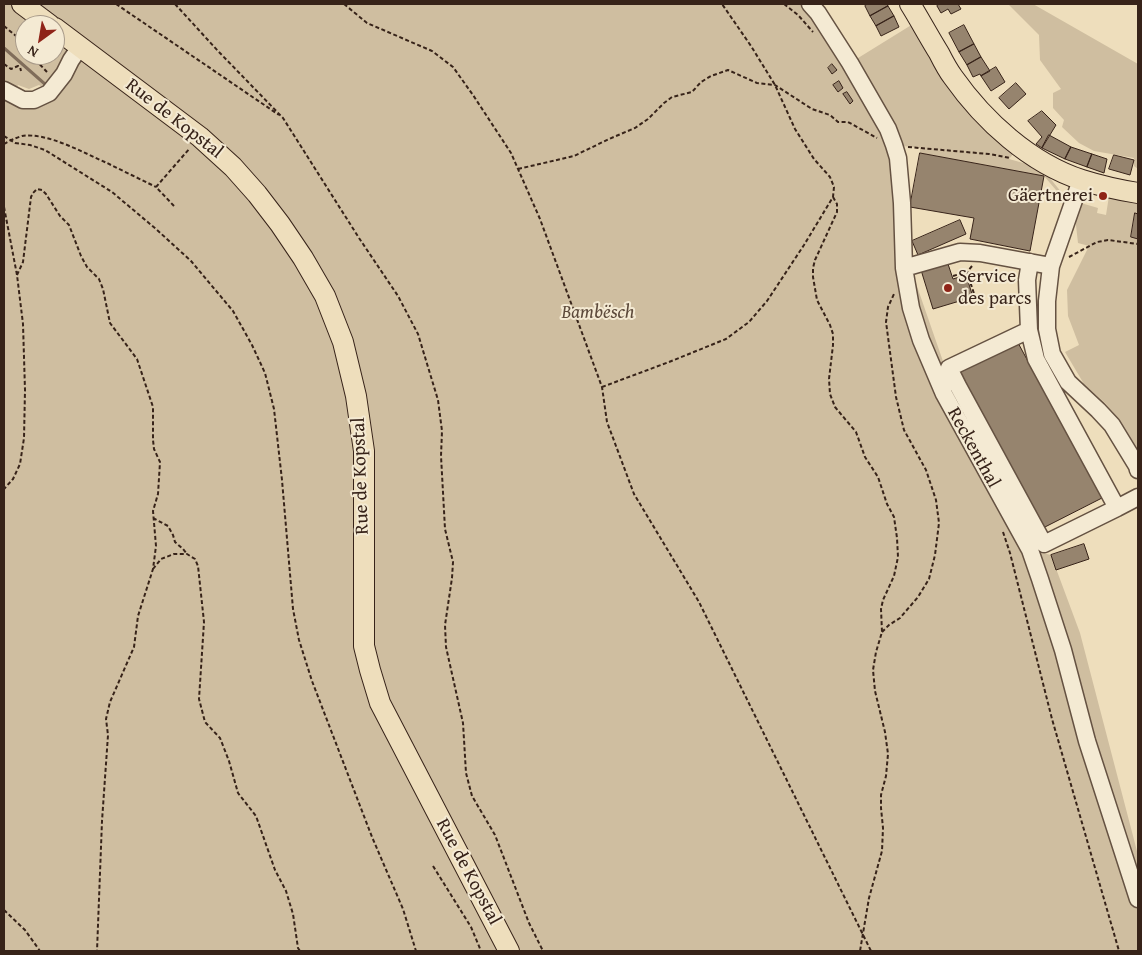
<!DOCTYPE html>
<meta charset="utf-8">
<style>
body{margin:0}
#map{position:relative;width:1142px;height:955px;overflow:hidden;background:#eedebc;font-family:"Gentium Book Plus",serif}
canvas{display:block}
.frame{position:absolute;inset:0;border:5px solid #372319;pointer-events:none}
.north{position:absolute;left:15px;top:15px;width:50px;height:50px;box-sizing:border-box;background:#f4ead3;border:1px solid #a89a89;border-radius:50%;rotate:212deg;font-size:14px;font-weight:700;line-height:20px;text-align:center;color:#372319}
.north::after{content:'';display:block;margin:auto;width:18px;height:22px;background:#8f2418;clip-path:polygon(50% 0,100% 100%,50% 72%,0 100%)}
</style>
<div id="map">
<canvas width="1142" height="955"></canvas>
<div class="frame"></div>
<div class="north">N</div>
</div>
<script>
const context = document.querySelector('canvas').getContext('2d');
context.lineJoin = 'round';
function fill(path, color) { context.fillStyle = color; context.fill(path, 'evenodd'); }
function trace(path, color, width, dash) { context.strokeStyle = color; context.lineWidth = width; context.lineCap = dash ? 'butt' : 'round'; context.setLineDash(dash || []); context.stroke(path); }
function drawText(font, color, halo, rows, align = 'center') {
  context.font = font + ' "Gentium Book Plus",serif'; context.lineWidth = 4; context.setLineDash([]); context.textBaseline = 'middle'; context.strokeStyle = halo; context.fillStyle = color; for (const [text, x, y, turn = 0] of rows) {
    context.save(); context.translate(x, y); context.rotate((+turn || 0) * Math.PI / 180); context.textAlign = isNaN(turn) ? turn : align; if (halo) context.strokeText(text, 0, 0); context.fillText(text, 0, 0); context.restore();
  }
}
const green = new Path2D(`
 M 4,4 L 10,4 L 38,25 L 25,25 L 25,55 L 55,55 L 55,37 L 68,47 L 66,59 L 45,89 L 39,85 L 29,89 L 18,85 L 15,91 L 4,85 Z
 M 39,4 L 810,4 L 850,63 L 913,24 L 1014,153 L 1009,159 L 1034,166 L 1045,172 L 1066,198 L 1064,198 L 1062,197 L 1044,176 L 920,153 L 920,148 L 895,145 L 910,266 L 946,370 L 1030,550 L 1051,555 L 1080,633 L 1138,855 L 1138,951 L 4,951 L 4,93 L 34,100 L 85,39 Z
 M 1008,4 L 1033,4 L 1138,64 L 1138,169 L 1134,166 L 1134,158 L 1094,151 L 1079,143 L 1062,127 L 1064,120 L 1053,108 L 1053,93 L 1061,89 L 1040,60 L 1039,35 Z
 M 1109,196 L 1138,200 L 1138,461 L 1121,422 L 1105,403 L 1084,384 L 1065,352 L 1079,345 L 1068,316 L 1067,290 L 1089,246 L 1078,243 L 1075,216 L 1081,203 L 1098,208 L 1097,213 L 1106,215 Z`);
const stream = new Path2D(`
 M 4,48 L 46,85`);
const building = new Path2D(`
 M 868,4 L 887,4 L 888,6 L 870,16 L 865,6 Z
 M 940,4 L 958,4 L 961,9 L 951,14 L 948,9 L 941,13 L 937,6 Z
 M 888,6 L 894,16 L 876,26 L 870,16 Z
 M 894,16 L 899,27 L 881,36 L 876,26 Z
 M 964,25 L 974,44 L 959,52 L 949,33 Z
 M 974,44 L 981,57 L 967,65 L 959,52 Z
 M 981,57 L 990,71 L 981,76 L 980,74 L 973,77 L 967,65 Z
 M 832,64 L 837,70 L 832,74 L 828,68 Z
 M 996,67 L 1005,82 L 991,91 L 981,76 Z
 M 839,81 L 843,88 L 838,92 L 833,85 Z
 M 1016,83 L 1026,94 L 1009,109 L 999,98 Z
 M 847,92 L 853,101 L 850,104 L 843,94 Z
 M 1042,111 L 1056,125 L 1042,148 L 1036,144 L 1042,137 L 1028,121 Z
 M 1049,135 L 1071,147 L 1065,159 L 1042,148 Z
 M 1071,147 L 1092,154 L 1087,167 L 1065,159 Z
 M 920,153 L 1044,176 L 1030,251 L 970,239 L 974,218 L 910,207 Z
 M 1092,154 L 1107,159 L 1104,173 L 1087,167 Z
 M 1114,155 L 1134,160 L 1130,175 L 1109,169 Z
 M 1135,213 L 1138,214 L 1138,239 L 1131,237 Z
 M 960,220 L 966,234 L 918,255 L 912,241 Z
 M 947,261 L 953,279 L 966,275 L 973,297 L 933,309 L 921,270 Z
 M 1017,341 L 1102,498 L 1041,529 L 957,374 Z
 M 1084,544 L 1089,559 L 1056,570 L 1051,555 Z`);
const path = new Path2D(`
 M 116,4 L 279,115
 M 175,4 L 218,51 L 283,118 L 359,238 L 398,296 L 418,334 L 438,400 L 442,431 L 441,456 L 445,529 L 453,562 L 452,578 L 445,625 L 446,647 L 463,723 L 466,773 L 472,796 L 495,835 L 529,923 L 543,951
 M 344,4 L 367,23 L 432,51 L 453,67 L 473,95 L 511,153 L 540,219 L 602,387 L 607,422 L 634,494 L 699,602 L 871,951
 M 784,4 L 798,15 L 813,32
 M 4,26 L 16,36 L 25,47
 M 31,55 L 47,72
 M 4,64 L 11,69 L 18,66 L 20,67 L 21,71
 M 4,136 L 15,143 L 30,145 L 45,150 L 112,192 L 156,229 L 191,261 L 233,311 L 252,345 L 265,373 L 274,409 L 282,480 L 293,609 L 299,640 L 312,681 L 372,837 L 403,909 L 416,951
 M 4,144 C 9,141 15,138 22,136 C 47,132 84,153 107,163 C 123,171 140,179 156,187
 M 908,147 L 989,154 L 1010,158
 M 518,169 L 574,156 L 609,139 L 635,128 L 648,119 L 664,103 L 672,97 L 692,92 L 701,82 L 711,76 L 728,70 L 757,83 L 775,85 L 812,109 L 830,115 L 838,122 L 848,122 L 877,138
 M 833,197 L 837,204 L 837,212 L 815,260 L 813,268 L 813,277 L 817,300 L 830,325 L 833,334 L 833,345 L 829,379 L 830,394 L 835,407 L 856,432 L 865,457 L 878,477 L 887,504 L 894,517 L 897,538 L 898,557 L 894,576 L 883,600 L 881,609 L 882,632 L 876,652 L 873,670 L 875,691 L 885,732 L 888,754 L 886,776 L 881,795 L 881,808 L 883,828 L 882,851 L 869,898 L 860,951
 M 174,206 L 156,187 L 190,148
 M 4,207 L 17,275 L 23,324 L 25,390 L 24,438 L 20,464 L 13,479 L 4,489
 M 1069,257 L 1097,242 L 1108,240 L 1138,244
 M 972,266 L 967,272 L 977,303
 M 17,275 L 23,262 L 31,197 L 33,193 L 37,189 L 42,190 L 46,194 L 60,216 L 69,225 L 81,256 L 87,267 L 99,279 L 103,289 L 110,323 L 137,359 L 153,407 L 153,440 L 154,449 L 160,462 L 158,494 L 153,511 L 156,546 L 153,569 L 138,616 L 134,647 L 110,702 L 106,719 L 108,735 L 102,821 L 97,951
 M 953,276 L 967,272
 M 602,387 L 669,362 L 726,339 L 749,322 L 767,301 L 804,245 L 833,197 L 834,187 L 830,177 L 814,159 L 795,129 L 775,85 L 751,46 L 722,4
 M 153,518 L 168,526 L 173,535 L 175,542 L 183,549 L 187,554
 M 1003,532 L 1010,553 L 1052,719 L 1119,951
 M 153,569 L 161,559 L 174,554 L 187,554 L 195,559 L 198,566 L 204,622 L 199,699 L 205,722 L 220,738 L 229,761 L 238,793 L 256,816 L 275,870 L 286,891 L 293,914 L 298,948 L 300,951
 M 882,632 L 889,625 L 900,618 L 918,597 L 929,579 L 935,555 L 939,523 L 936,500 L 926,470 L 904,430 L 896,397 L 886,322 L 888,307 L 894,294
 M 433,866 L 471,927 L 481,951
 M 4,910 L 25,930 L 40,951`);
const minor = new Path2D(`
 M 810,4 L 818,13 L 850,63 L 888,129 L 894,145 L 898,158 L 902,203 L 904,268 L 911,308 L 921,340 L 944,394 L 1030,550 L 1040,579 L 1063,650 L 1087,741 L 1138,899
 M 4,90 L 23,100 L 34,100 L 49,93 L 64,74 L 71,60 L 80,47
 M 1030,262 L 1027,280 L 1029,330 L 1036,359 L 1117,508 L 1138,497
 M 1051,266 L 1047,301 L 1047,329 L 1052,354 L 1068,382 L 1098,410 L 1112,425 L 1137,466 L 1138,470
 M 904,268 L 960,252 L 980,253 L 1051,266 L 1081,180
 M 1029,330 L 949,368 L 958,386 L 1044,544 L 1117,508`);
const major = new Path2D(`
 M 22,4 L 50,25
 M 910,4 C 920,20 929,37 939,53 C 943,61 947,69 953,77 C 984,121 1030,163 1082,180 C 1101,186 1119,190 1138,193
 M 55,28 L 200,137 L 233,167 L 257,194 L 280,224 L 303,258 L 325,296 L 343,342 L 356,396 L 364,451 L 364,646 L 370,670 L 380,703 L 509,951`);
const markers = [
 [1103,196,5,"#8f2418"],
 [948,288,5,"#8f2418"]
];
const streetNames = [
 ["Rue de Kopstal",174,119,38],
 ["Reckenthal",973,448,61],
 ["Rue de Kopstal",361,476,-92],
 ["Rue de Kopstal",468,872,62]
];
const poiNames = [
 ["Gäertnerei",1093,196],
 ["Service",958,277,"left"],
 ["des parcs",958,299,"left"]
];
const parkNames = [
 ["Bambësch",598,313]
];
fill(green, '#cfbea0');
trace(stream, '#806d5a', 3);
fill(building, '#96846e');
trace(building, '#372319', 1);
trace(minor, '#655242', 19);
trace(major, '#372319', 22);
trace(path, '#372319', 2, [4, 2.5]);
trace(minor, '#f4ead3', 16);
trace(major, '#eedebc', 20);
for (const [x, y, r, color] of markers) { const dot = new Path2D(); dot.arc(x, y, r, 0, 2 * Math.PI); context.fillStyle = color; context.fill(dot); trace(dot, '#f4ead3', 2); }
drawText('19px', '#372319', '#f4ead3', streetNames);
drawText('19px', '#372319', '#f4ead3', poiNames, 'right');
drawText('italic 19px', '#5d4a3b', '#f4ead3', parkNames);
</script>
